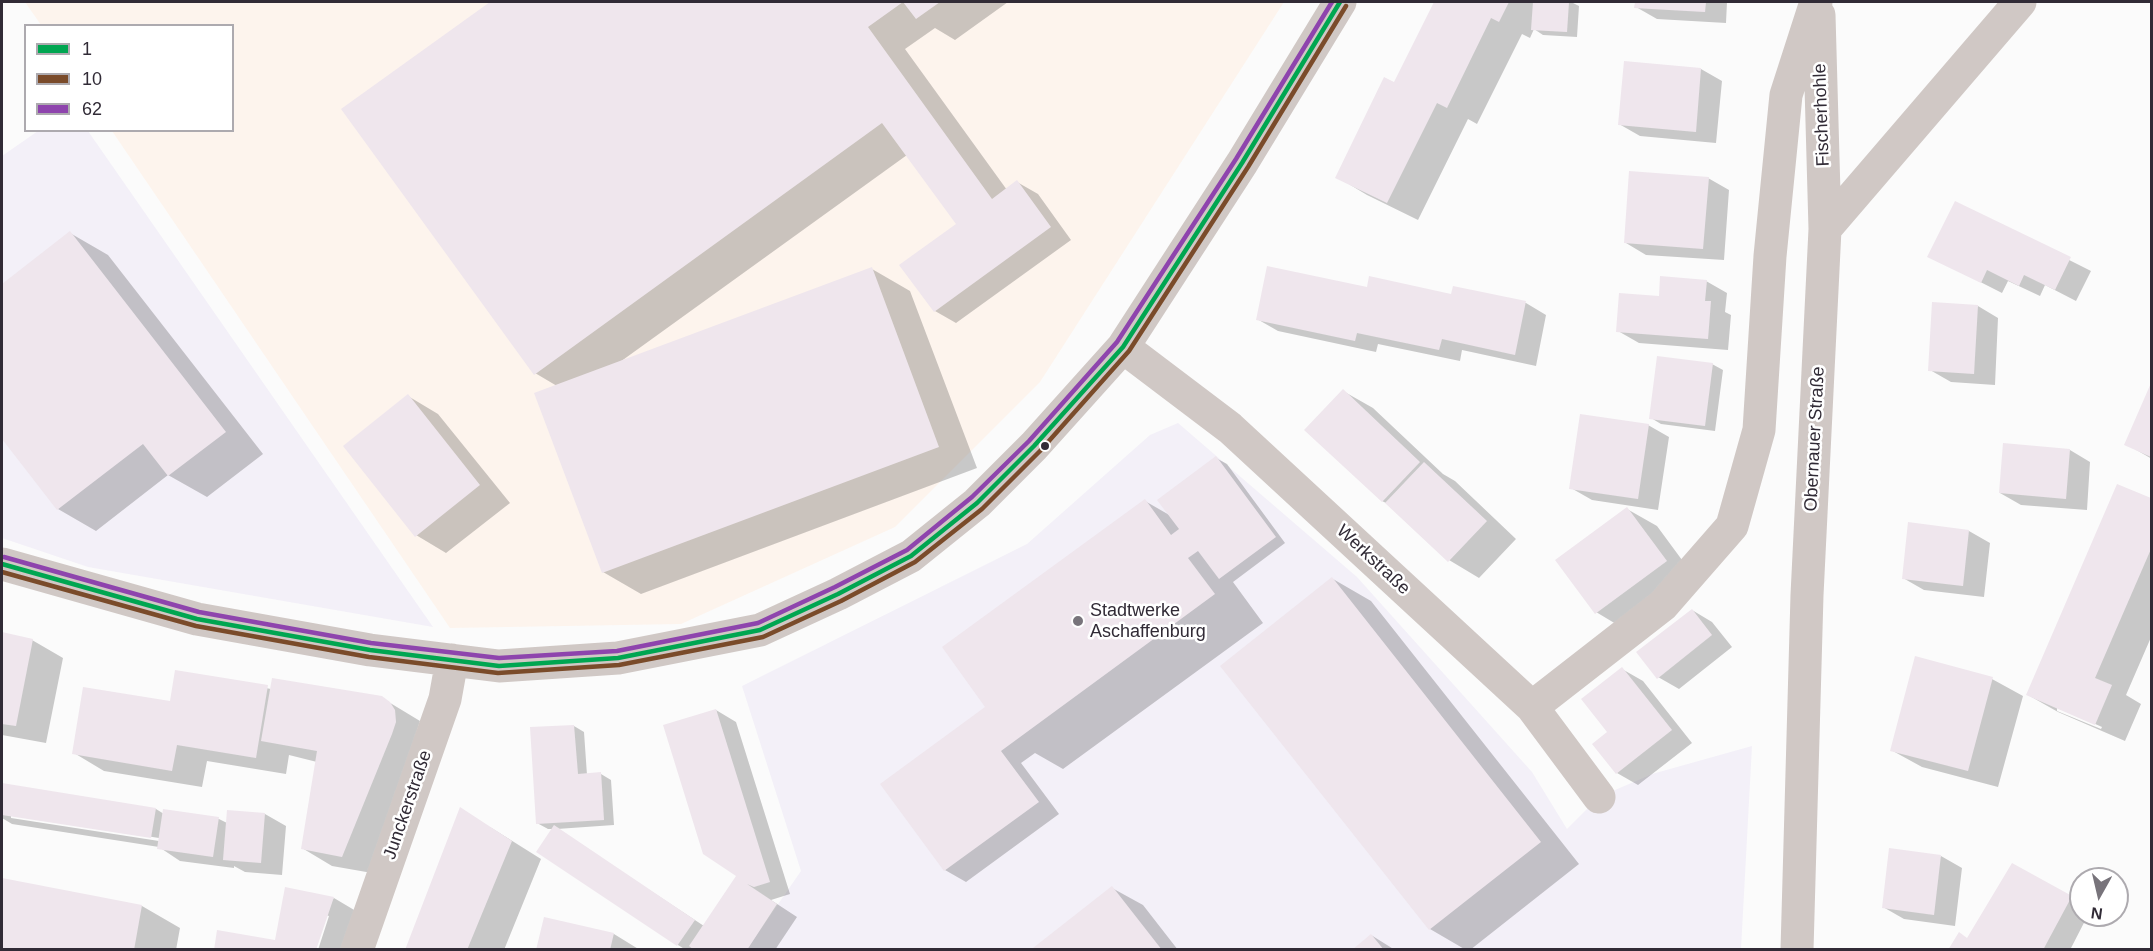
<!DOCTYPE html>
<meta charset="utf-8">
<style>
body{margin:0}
#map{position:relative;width:2153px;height:951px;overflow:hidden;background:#fbfbfb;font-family:Helvetica,sans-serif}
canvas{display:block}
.frame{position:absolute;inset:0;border:3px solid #312b36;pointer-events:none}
.legend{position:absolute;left:24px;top:24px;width:210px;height:108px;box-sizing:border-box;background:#fff;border:2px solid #adaaaf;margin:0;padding:8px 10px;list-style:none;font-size:18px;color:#312b36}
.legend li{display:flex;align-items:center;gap:12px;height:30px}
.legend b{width:30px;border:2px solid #adaaaf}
.north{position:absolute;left:2069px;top:867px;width:60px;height:60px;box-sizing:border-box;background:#fff;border:2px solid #adaaaf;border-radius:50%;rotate:188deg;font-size:16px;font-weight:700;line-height:24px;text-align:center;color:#312b36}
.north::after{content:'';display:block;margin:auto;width:21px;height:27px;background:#78747b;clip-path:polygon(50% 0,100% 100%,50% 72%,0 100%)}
</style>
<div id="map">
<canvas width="2153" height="951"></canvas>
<div class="frame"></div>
<ul class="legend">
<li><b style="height:8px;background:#00a651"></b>1</li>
<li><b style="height:8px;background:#7a4b2a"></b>10</li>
<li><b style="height:8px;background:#8e44ad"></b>62</li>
</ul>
<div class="north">N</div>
</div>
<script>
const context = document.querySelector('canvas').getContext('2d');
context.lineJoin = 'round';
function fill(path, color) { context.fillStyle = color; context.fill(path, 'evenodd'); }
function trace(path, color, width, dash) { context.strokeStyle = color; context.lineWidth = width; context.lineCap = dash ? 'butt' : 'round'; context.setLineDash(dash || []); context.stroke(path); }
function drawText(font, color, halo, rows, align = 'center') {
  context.font = font + ' Helvetica,sans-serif'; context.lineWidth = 5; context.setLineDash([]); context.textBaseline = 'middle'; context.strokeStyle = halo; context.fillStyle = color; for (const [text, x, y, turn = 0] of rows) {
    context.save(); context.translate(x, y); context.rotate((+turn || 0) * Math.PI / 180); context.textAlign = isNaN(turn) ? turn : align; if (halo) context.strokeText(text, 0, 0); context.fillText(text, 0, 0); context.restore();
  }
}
const commercial = new Path2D(`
 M 38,131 L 88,131 L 433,627 L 88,567 L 2,538 L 2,156 Z
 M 1178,423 L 1357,577 L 1532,772 L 1567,829 L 1599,797 L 1652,774 L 1752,746 L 1741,949 L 747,949 L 801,871 L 742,686 L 1027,544 L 1150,435 Z`);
const industrial = new Path2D(`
 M 25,2 L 1284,2 L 1040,382 L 895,527 L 681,624 L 450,628 L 112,131 L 232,130 L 232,26 L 41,25 Z`);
const shadow = new Path2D(`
 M 493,2 L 1008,2 L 955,40 L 935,28 L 905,49 L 1007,190 L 1017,182 L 1038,194 L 1071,240 L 956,323 L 935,311 L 901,265 L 958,224 L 907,155 L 620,362 L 872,269 L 910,291 L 977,468 L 641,594 L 603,572 L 557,386 L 535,373 L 343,109 Z
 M 1436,2 L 1571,2 L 1579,6 L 1577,37 L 1543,35 L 1534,29 L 1530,38 L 1522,34 L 1477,124 L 1468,119 L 1418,220 L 1367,195 L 1337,177 L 1395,84 Z
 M 1636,2 L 1727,2 L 1726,23 L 1657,19 L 1636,7 Z
 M 1701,69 L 1722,81 L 1716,143 L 1640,136 L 1619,124 Z
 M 1708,178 L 1729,190 L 1724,260 L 1646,255 L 1626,243 Z
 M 1956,203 L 2091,271 L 2076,301 L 2045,285 L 2040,296 L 2008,281 L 2002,293 L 1929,256 Z
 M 70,233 L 108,255 L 263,454 L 207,497 L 168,475 L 96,531 L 58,509 L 2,436 L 2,286 Z
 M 1706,281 L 1727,293 L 1725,312 L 1731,315 L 1728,350 L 1639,343 L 1618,331 L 1660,298 Z
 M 1454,288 L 1526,303 L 1546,315 L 1536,366 L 1462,350 L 1460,361 L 1378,344 L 1376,352 L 1278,331 L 1257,319 L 1368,289 L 1453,296 Z
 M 1978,306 L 1998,318 L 1995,385 L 1951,382 L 1930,370 Z
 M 1712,364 L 1723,370 L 1715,431 L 1661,424 L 1651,418 Z
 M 2152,387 L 2152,459 L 2126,444 Z
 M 1343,391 L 1373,408 L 1443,474 L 1455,481 L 1516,539 L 1479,578 L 1449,560 L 1390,505 L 1382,501 Z
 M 408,396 L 438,414 L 510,503 L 446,553 L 416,535 Z
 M 1648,425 L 1669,437 L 1658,510 L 1592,500 L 1571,488 Z
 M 2070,450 L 2090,462 L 2087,510 L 2021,505 L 2000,493 Z
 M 1216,458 L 1227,464 L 1285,543 L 1233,582 L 1263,623 L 1063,769 L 1035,753 L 1021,763 L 1059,814 L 966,882 L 945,870 L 986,709 L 1145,501 L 1171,516 Z
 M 2118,486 L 2152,500 L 2152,635 L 2126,695 L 2141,704 L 2125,741 L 2058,712 L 2028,695 ZM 2057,707 L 2102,727 L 2101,729 L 2057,711 Z
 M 1627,509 L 1657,526 L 1696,579 L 1626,630 L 1596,612 Z
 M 1910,524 L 1969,531 L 1990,543 L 1984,597 L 1924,590 L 1903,578 Z
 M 1333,579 L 1371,601 L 1579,864 L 1470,950 L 1466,950 L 1430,929 Z
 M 1692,610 L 1712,622 L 1732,647 L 1679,689 L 1658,677 Z
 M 2,634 L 32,640 L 63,658 L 46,743 L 2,735 Z
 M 1622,669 L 1643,681 L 1692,743 L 1638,785 L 1617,773 Z
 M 176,671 L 271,689 L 382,698 L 420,721 L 372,873 L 332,866 L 302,848 L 317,762 L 289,755 L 286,774 L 207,761 L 202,787 L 104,771 L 74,753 L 171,703 Z
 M 1992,679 L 2023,696 L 1998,787 L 1922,767 L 1891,750 Z
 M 716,710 L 736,722 L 790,894 L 771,900 L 797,917 L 775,950 L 686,950 L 678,945 L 553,829 L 548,829 L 537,823 L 574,726 L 584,732 L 587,775 L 601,774 L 611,780 L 614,825 L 557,829 L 704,926 L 738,875 Z
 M 2,785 L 156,809 L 164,814 L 219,819 L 227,823 L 265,814 L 286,826 L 282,875 L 245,872 L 234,866 L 234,868 L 180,861 L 159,847 L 12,824 L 2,818 ZM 11,815 L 159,838 L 159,841 L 11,818 Z
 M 490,827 L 541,859 L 504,950 L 406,950 Z
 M 1941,856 L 1962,868 L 1955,926 L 1904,919 L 1883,907 Z
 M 2013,865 L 2081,903 L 2081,915 L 2088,915 L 2070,950 L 1950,950 L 1968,939 Z
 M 2,879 L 142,906 L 180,928 L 176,950 L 2,950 Z
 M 1112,888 L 1143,905 L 1178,950 L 1036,950 Z
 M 334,898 L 371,920 L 362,950 L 318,950 L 329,916 L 326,915 L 276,942 Z
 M 614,934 L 640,950 L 538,950 Z
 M 1371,935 L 1395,950 L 1354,950 Z`);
const building = new Path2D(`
 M 490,2 L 903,2 L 868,27 L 992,199 L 1017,180 L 1051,227 L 934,312 L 899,265 L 956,224 L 882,123 L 534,375 L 341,109 Z
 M 903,2 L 940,2 L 916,19 Z
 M 1434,2 L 1509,2 L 1499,22 L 1491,18 L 1447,108 L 1437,103 L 1387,203 L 1335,178 L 1384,77 L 1394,82 Z
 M 1533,2 L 1569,2 L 1567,32 L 1531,30 Z
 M 1635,2 L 1706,2 L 1705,12 L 1634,8 Z
 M 1624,61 L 1701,68 L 1696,132 L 1618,125 Z
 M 1629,171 L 1709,177 L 1703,249 L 1624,243 Z
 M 1955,201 L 2071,257 L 2055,290 L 2024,275 L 2019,286 L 1987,270 L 1981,283 L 1927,257 Z
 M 70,231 L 226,432 L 168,476 L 143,444 L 57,510 L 2,439 L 2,284 Z
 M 1267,266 L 1367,287 L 1369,276 L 1451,294 L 1453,286 L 1526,301 L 1515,355 L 1442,339 L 1439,350 L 1357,333 L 1355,341 L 1256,320 Z
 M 872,267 L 939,447 L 602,573 L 534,393 Z
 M 1660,276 L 1707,280 L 1705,301 L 1711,301 L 1708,339 L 1616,332 L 1619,293 L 1659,296 Z
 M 1932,302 L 1978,305 L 1974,374 L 1928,371 Z
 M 1657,356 L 1713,363 L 1705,426 L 1649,419 Z
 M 2151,383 L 2151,457 L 2124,445 Z
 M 1343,389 L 1420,462 L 1382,502 L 1304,430 Z
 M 408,394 L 480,485 L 415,537 L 343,446 Z
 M 1580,414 L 1649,424 L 1638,499 L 1569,489 Z
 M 2003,443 L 2070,449 L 2066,499 L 1999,493 Z
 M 1216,456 L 1276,537 L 1219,579 L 1198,551 L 1188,558 L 1215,594 L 1001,751 L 1039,802 L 944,871 L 880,784 L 985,707 L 942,647 L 1145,499 L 1171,535 L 1179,529 L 1157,500 Z
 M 1424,462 L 1487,521 L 1448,562 L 1385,503 Z
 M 2117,484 L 2151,498 L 2151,549 L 2095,678 L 2112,685 L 2095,725 L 2026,695 Z
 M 1627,507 L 1667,561 L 1595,614 L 1555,560 Z
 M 1908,522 L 1969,530 L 1963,586 L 1902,579 Z
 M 1332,577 L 1541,842 L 1429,930 L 1220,666 Z
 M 1692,609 L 1712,635 L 1657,679 L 1636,652 Z
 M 2,632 L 33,639 L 16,726 L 2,724 Z
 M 1915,656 L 1993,677 L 1968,771 L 1890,751 Z
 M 1622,667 L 1672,730 L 1616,774 L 1592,744 L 1607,732 L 1581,699 Z
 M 175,670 L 268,685 L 256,758 L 177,745 L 172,771 L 72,754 L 83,687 L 170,701 Z
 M 272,678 L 382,696 L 390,702 L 395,710 L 396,722 L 392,734 L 342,857 L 301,849 L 317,751 L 261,741 Z
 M 716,709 L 770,882 L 754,887 L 747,884 L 777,904 L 747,950 L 694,950 L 689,946 L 736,876 L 703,854 L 663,725 Z
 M 574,725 L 578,774 L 601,772 L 604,820 L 536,824 L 530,727 Z
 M 2,783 L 156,808 L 151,838 L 2,815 Z
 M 460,807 L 512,841 L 467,950 L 405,950 Z
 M 163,809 L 219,817 L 213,857 L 157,849 Z
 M 227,810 L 265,813 L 261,863 L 223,860 Z
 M 554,825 L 695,920 L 677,946 L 536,852 Z
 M 1889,848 L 1941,855 L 1934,915 L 1882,908 Z
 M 2012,863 L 2072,896 L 2043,950 L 1948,950 L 1959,932 L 1967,938 Z
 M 2,878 L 142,905 L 134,950 L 2,950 Z
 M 1112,886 L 1162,950 L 1034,950 L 1033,948 Z
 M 285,887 L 334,897 L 316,950 L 214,950 L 217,930 L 275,940 Z
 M 544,917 L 614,933 L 610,950 L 536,950 Z
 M 1371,934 L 1384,950 L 1352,950 Z`);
const minor = new Path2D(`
 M 1819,15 L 1825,229
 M 1123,347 L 1230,428 L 1532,707 L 1599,797
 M 2,564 L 197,619 L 370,650 L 499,666 L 618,658 L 760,630 L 838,594 L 911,556 L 977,503 L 1034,446 L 1123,347 L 1242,163 L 1340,2
 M 1532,707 L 1663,605 L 1732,526 L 1759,430 L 1770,256 L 1786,95 L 1816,2
 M 357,950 L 445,699 L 452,660
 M 1797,950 L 1807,595 L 1825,229 L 2020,2`);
const bus1 = new Path2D(`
 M 2,564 L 197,619 L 370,650 L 499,666 L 618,658 L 760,630 L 838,594 L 911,556 L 977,503 L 1034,446 L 1123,347 L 1242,163 L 1340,2`);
const bus2 = new Path2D(`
 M 2,572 L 196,626 L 369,657 L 498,673 L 619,665 L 763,637 L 841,601 L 915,562 L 982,509 L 1040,451 L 1129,351 L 1248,167 L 1346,6`);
const bus3 = new Path2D(`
 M 4,557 L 199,612 L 371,643 L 499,658 L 617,651 L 758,623 L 835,587 L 907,550 L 972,497 L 1029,441 L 1117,342 L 1236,159 L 1332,2`);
const markers = [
 [1045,446,5,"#312b36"],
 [1078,621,6,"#78747b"]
];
const streetNames = [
 ["Fischerhohle",1822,115,-92],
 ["Obernauer Straße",1815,439,-87],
 ["Werkstraße",1373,560,43],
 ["Junckerstraße",408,805,-71]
];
const poiNames = [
 ["Stadtwerke",1090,611],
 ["Aschaffenburg",1090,632]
];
fill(commercial, '#f3f0f8');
fill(industrial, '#fdf4ed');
fill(shadow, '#0003');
fill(building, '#efe6ed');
trace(minor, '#d0c8c5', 33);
trace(bus1, '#00a651', 4.5);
trace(bus2, '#7a4b2a', 4.5);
trace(bus3, '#8e44ad', 4.5);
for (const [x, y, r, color] of markers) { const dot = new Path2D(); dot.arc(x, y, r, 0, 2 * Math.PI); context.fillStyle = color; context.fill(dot); trace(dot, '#fff', 2); }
drawText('18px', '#312b36', '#fff', streetNames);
drawText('18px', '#312b36', '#fff', poiNames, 'left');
</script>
